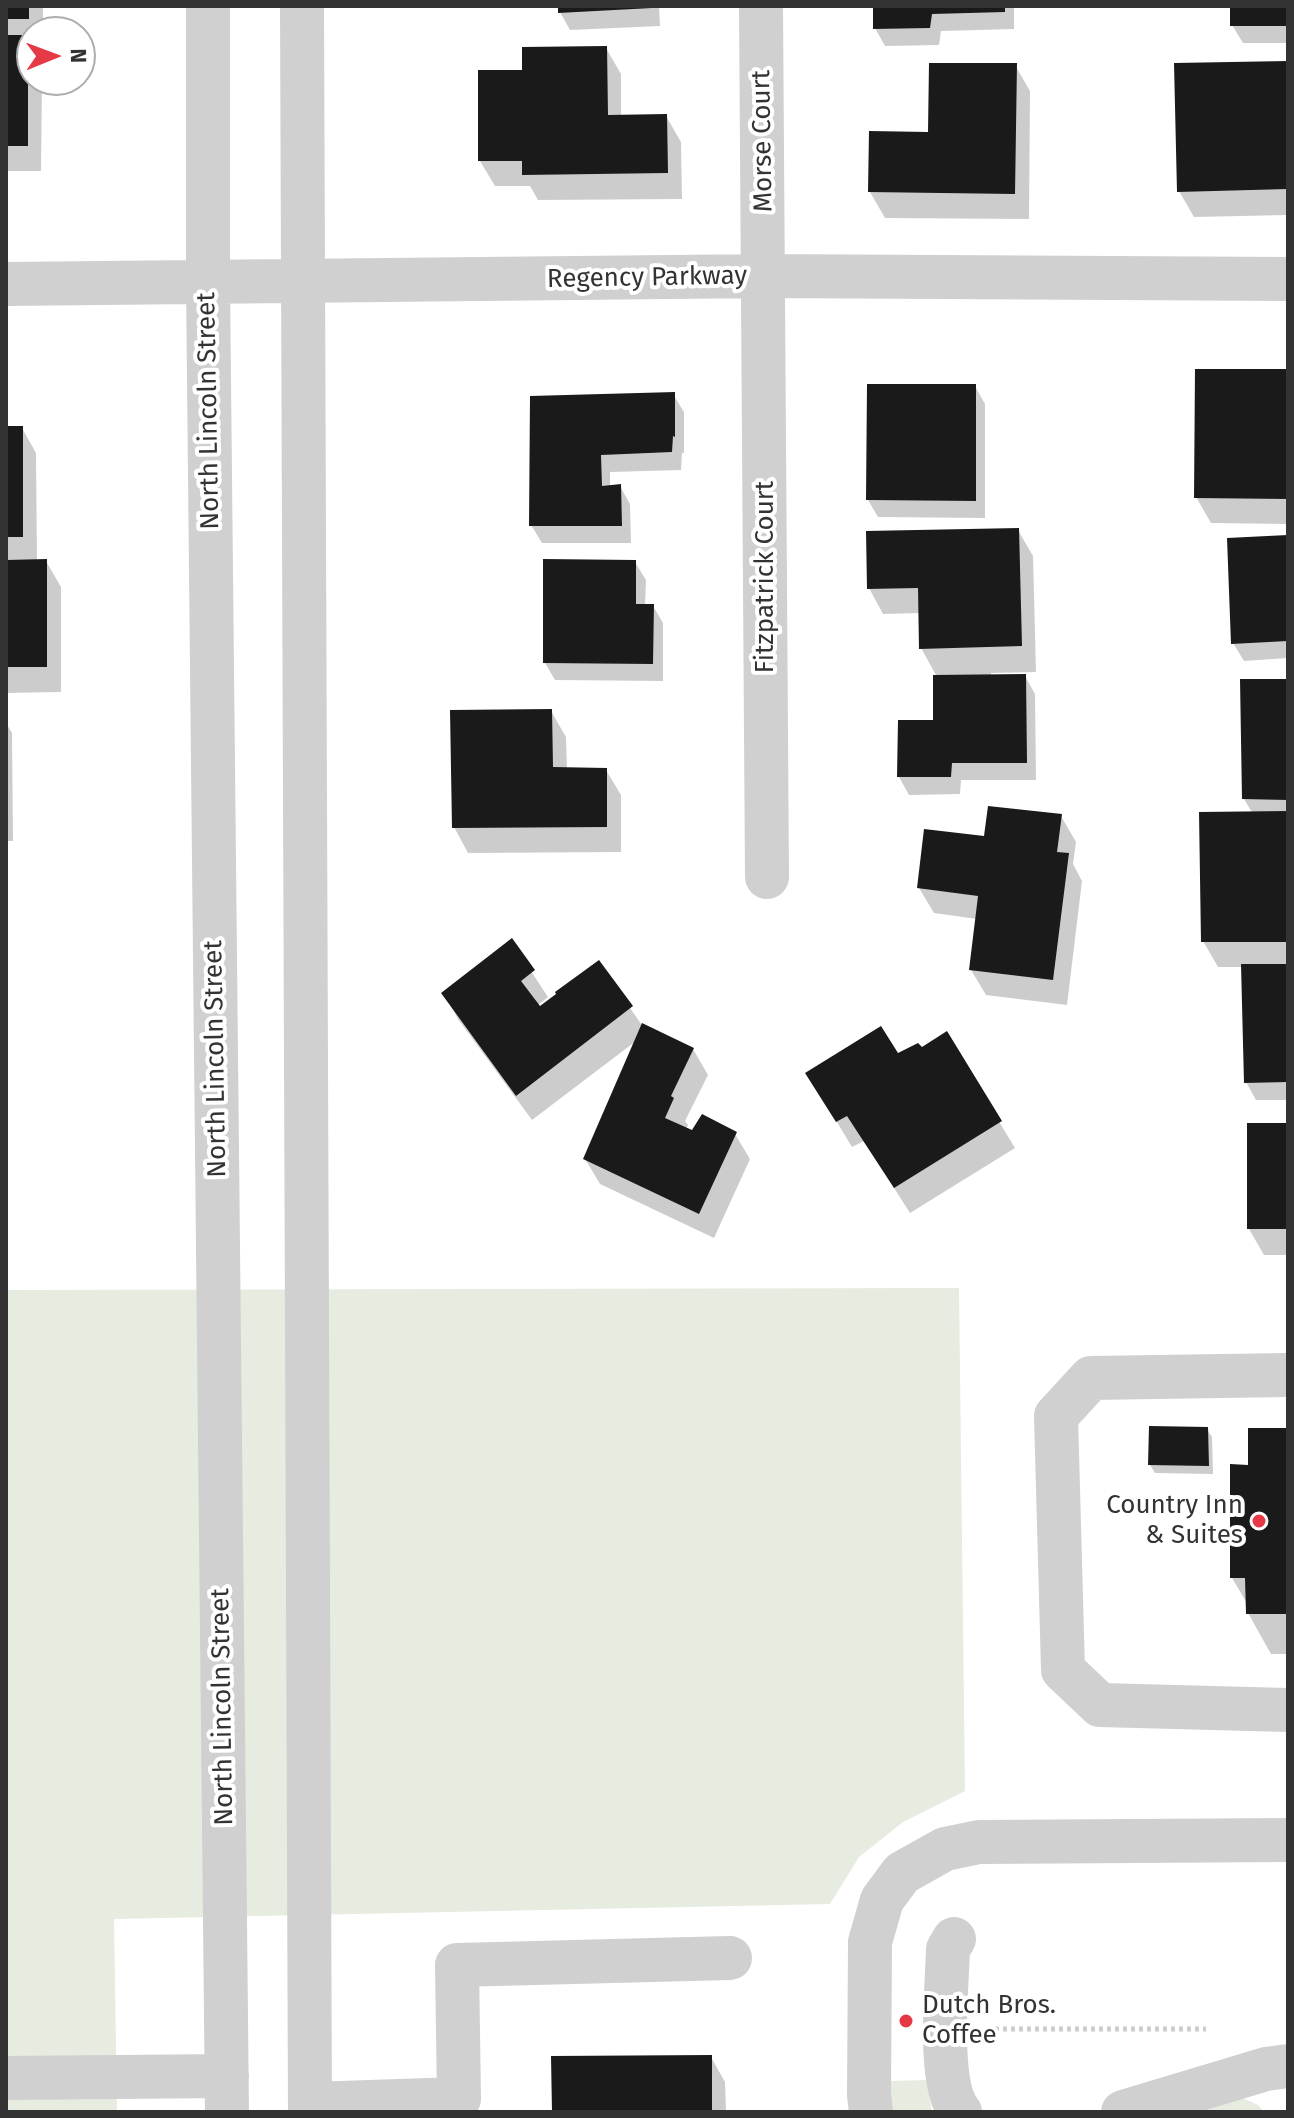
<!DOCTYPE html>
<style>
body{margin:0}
#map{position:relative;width:1294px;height:2118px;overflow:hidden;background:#fff;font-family:"Fira Sans",sans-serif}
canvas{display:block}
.frame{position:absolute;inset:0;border:8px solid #333;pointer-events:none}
.north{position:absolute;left:16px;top:16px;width:80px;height:80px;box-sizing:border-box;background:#fff;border:2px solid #adadad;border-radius:50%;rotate:89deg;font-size:22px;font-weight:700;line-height:32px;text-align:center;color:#333}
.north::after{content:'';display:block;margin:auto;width:28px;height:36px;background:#e63946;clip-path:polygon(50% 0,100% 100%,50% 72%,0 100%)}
</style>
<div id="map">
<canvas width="1294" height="2118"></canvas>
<div class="frame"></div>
<div class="north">N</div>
</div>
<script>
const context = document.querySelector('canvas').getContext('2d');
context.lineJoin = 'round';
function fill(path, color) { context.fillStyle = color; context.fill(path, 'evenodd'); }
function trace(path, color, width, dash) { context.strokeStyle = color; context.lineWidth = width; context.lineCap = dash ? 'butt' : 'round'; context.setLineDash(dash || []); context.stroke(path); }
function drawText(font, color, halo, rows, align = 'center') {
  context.font = font + ' "Fira Sans",sans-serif'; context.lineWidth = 8; context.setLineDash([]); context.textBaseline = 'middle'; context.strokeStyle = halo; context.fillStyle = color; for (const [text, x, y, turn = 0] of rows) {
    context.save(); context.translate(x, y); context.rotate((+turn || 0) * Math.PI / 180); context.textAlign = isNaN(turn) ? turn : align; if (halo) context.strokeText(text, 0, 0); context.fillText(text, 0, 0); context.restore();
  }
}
const green = new Path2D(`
 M 959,1288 L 965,1791 L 903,1822 L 859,1857 L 830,1904 L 114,1919 L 117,2112 L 6,2112 L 6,1290 Z
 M 927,2080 L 932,2112 L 889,2112 L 889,2081 Z
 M 1238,2096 L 1258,2105 L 1264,2112 L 1173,2112 Z`);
const shadow = new Path2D(`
 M 6,6 L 43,6 L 43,32 L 32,32 L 31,44 L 32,80 L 42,80 L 41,171 L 6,171 Z
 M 560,6 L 659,6 L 660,26 L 570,30 L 560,12 Z
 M 875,6 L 1014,6 L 1014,29 L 941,31 L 939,45 L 885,46 L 875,28 Z
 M 1232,6 L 1288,6 L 1288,43 L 1243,43 L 1232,25 Z
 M 606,48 L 621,74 L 621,117 L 666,116 L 681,142 L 682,199 L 538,200 L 530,186 L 495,186 L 480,161 L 524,72 Z
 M 1288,63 L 1288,215 L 1194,217 L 1179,191 Z
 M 1015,65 L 1030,91 L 1029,219 L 885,218 L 870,192 L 929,134 Z
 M 1288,371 L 1288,524 L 1211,523 L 1196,497 Z
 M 975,386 L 985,404 L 985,518 L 878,517 L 868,500 Z
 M 673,394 L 684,412 L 684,453 L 682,453 L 681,470 L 610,472 L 610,487 L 620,486 L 630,504 L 631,543 L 542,543 L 531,525 L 532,398 Z
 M 6,428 L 22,428 L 36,453 L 37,562 L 46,561 L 61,587 L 61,692 L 6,693 Z
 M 1018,530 L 1033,556 L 1036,672 L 991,673 L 991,677 L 1025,676 L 1035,694 L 1036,780 L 961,780 L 960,794 L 909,795 L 899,777 L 935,722 L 937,677 L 921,648 L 920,613 L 883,614 L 869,588 Z
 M 1288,537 L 1288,658 L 1244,661 L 1233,643 Z
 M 635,562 L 646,580 L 645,606 L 653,606 L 663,623 L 663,681 L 555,680 L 545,663 Z
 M 1288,681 L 1288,1100 L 1256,1100 L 1246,1082 L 1244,967 L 1218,967 L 1203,941 L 1253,814 L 1244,799 Z
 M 551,711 L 566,737 L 567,769 L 606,770 L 621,795 L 621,852 L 468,853 L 454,827 Z
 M 6,723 L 12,733 L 13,841 L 6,841 Z
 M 1061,816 L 1076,842 L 1073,864 L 1082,881 L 1067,1005 L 986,995 L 971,970 L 977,919 L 934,913 L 919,888 Z
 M 511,941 L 548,997 L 537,1006 L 539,1009 L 598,963 L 642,1025 L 693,1049 L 708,1075 L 685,1121 L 688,1125 L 686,1130 L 735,1134 L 750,1159 L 714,1238 L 600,1184 L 585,1159 L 636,1041 L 532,1120 L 458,1019 L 444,993 Z
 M 946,1034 L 1015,1148 L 910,1213 L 864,1141 L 852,1147 L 823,1099 L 897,1056 L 922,1050 Z
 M 1288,1125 L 1288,1255 L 1264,1255 L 1249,1229 Z
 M 1207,1429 L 1212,1437 L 1213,1474 L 1155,1473 L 1150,1465 Z
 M 1288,1430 L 1288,1654 L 1271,1654 L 1248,1613 L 1248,1605 L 1232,1578 L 1250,1467 Z
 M 711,2057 L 725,2082 L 726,2112 L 554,2112 Z`);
const building = new Path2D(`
 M 6,6 L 29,6 L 29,19 L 6,19 Z
 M 558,6 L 652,6 L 652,8 L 558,13 Z
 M 873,6 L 1005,6 L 1005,12 L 932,14 L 930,28 L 873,29 Z
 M 1230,6 L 1288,6 L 1288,26 L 1230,26 Z
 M 6,35 L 28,35 L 28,146 L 6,146 Z
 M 607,46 L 608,115 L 667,114 L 668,173 L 522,175 L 522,161 L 478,161 L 478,70 L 522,70 L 522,47 Z
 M 1288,61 L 1288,189 L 1177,192 L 1174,63 Z
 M 929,63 L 1017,63 L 1015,194 L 868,192 L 869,131 L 928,132 Z
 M 1195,369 L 1288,369 L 1288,499 L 1194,498 Z
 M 867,384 L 976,384 L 976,501 L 866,500 Z
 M 675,392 L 675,437 L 673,436 L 672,452 L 601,455 L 602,486 L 621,484 L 622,526 L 529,526 L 530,396 Z
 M 6,426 L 23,426 L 23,537 L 6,537 Z
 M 1019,528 L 1022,646 L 919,649 L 918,588 L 867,589 L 866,531 Z
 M 1288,535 L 1288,641 L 1231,644 L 1227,538 Z
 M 47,559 L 47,667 L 6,667 L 6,560 Z
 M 543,559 L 636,560 L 636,604 L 654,604 L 653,664 L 543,663 Z
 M 1026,674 L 1027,763 L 952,763 L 951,777 L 897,777 L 898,720 L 933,720 L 933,675 Z
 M 1240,679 L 1288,679 L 1288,800 L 1242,799 Z
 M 552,709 L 553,767 L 607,768 L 607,827 L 452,828 L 450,710 Z
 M 988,806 L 1062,814 L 1057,852 L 1069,853 L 1053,980 L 969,970 L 978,896 L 917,888 L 924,829 L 984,836 Z
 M 1288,811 L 1288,942 L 1201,942 L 1199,812 Z
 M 512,938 L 535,970 L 521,981 L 540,1006 L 556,994 L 555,992 L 599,960 L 633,1006 L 516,1096 L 441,993 Z
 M 1241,964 L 1288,964 L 1288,1082 L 1244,1083 Z
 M 642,1023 L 694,1048 L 671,1096 L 674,1098 L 665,1118 L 692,1130 L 702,1114 L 737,1132 L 699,1214 L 583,1159 Z
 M 881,1026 L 898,1053 L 918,1043 L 922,1047 L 947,1031 L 1002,1121 L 894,1188 L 847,1116 L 836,1122 L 805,1073 Z
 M 1247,1123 L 1288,1123 L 1288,1229 L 1247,1229 Z
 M 1149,1426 L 1208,1427 L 1209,1466 L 1148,1465 Z
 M 1248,1428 L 1288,1428 L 1288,1614 L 1246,1614 L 1245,1578 L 1230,1578 L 1230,1464 L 1248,1465 Z
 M 712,2055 L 712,2112 L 552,2112 L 551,2056 Z`);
const path = new Path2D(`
 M 995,2029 L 1206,2029`);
const minor = new Path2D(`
 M 208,6 L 208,283 L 227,2112
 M 302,6 L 310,2112
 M 761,6 L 767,877
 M 6,284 L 765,276 L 1288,279
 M 1288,1375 L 1091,1378 L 1056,1416 L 1063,1670 L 1100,1705 L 1288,1710
 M 954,1939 L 948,1949 C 947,1988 937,2084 960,2112
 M 6,2078 L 227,2076
 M 310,2104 L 459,2099 L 457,1965 L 730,1958
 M 871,2112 L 869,2095 L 870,1942 L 882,1900 L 902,1873 L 945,1849 L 979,1842 L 1288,1840
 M 1123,2112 L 1266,2069 L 1288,2066`);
const markers = [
 [1259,1521,8,"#e63946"],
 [906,2021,8,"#e63946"]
];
const streetNames = [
 ["Morse Court",763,141,-91],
 ["Regency Parkway",647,278,-1],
 ["North Lincoln Street",209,411,-91],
 ["Fitzpatrick Court",766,577,-90],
 ["North Lincoln Street",216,1059,-91],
 ["North Lincoln Street",223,1707,-91]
];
const poiNames = [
 ["Country Inn",1243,1506],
 ["& Suites",1243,1536],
 ["Dutch Bros.",922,2006,"left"],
 ["Coffee",922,2036,"left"]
];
fill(green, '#e6ecdf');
fill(shadow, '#0003');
fill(building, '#1a1a1a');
trace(path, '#cdcdcd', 5, [4, 4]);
trace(minor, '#d0d0d0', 44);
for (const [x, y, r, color] of markers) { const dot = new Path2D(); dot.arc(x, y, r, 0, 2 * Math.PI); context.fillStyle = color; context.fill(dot); trace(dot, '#fff', 3); }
drawText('26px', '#333', '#fff', streetNames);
drawText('26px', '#333', '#fff', poiNames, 'right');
</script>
